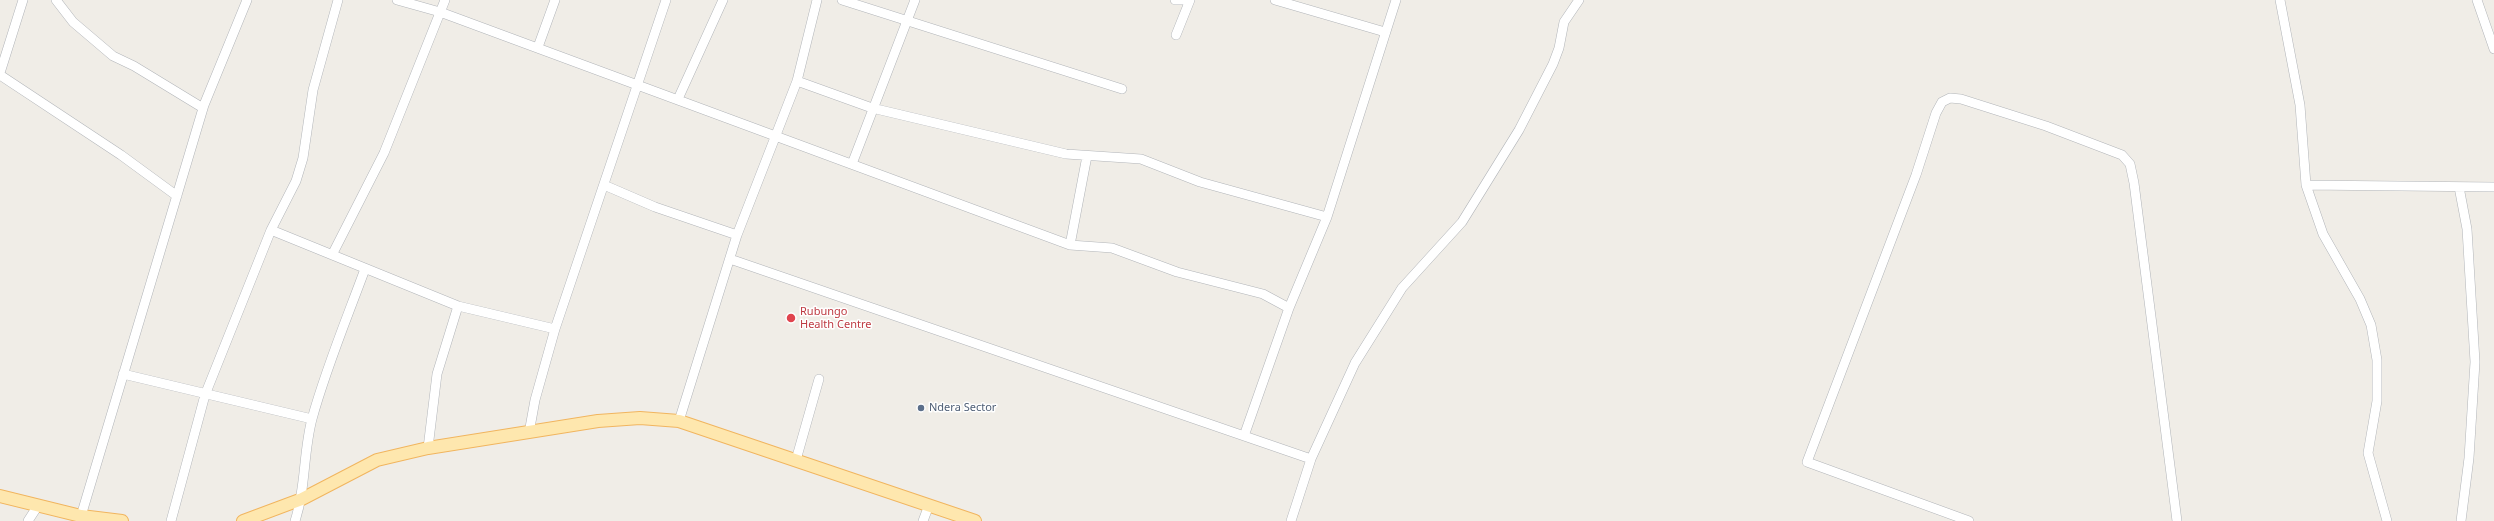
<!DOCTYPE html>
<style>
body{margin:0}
canvas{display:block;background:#f0ede7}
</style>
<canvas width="2494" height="521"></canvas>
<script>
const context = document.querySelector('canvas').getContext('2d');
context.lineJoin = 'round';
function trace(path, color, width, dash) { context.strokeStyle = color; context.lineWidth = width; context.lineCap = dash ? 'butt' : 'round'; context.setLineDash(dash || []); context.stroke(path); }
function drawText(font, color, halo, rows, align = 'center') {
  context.font = font + ' "Noto Sans",sans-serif'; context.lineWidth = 3; context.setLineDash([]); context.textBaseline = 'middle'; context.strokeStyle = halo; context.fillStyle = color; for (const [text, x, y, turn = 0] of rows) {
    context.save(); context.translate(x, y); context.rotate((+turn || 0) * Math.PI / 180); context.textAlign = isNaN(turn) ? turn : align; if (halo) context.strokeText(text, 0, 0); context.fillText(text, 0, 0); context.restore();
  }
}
const minor = new Path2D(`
 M 56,0 L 73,22 L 113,56 L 134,66 L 203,108
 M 397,0 L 440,12 L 1070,245 L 1112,248 L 1177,272 L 1263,294 L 1289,308
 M 842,0 L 1122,89
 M 1175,0 L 1189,0
 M 1275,0 L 1385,32
 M 2280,0 L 2300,105 L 2306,185 L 2323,234 L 2360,299 L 2371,325 L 2377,360 L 2377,401 L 2368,453 L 2387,521
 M 2477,0 L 2494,49
 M 1176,35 L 1190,0
 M 538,47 L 555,0
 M 0,73 L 23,0
 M 0,75 L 121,155 L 177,196
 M 797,81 L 872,108 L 1066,154 L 1141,159 L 1200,182 L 1327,217
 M 678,99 L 723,0
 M 852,164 L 915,0
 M 604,185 L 655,207 L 737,235
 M 2306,185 L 2494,187
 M 2459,187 L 2467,229 L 2475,362 L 2469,458 L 2461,521
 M 271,230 L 458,306 L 555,329
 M 1070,245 L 1087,156
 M 332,255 L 384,153 L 445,0
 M 730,259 L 1311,459
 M 123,374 L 312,419
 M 679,421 L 737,235 L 797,81 L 817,0
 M 529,433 L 535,400 L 555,329 L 666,0
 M 1244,436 L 1289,308 L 1327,217 L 1396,0
 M 428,448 L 437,374 L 458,306
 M 796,460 L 819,379
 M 28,521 L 37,507
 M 81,521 L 81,516 L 204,105 L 247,0
 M 171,521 L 205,395 L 271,230 L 296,181 L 303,158 L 313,90 L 338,0
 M 295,521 C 306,488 303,453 312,419 C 326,368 347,318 365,269
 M 923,521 L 929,505
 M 1291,521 L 1311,459 L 1355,363 L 1402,288 L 1462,222 L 1519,130 L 1553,64 L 1559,48 L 1564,22 L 1579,0
 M 1969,521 L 1807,462 L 1916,175 L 1936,113 L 1942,102 L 1950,98 L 1961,99 L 2046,126 L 2122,155 L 2130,164 L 2134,183 L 2177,521`);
const major = new Path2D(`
 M 0,496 L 81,516 L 122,521
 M 243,521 L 302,499 L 377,460 L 428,448 L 598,421 L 640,418 L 679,421 L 975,521`);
const markers = [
 [791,318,5,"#e0444e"],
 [921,408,4,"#5c6f8a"]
];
const healthNames = [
 ["Rubungo",800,312],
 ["Health Centre",800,325]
];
const serviceNames = [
 ["Ndera Sector",929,408]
];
trace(minor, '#b2b5b9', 10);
trace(major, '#f1b55f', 14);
trace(minor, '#fff', 9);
trace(major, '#fee7ae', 12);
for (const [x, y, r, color] of markers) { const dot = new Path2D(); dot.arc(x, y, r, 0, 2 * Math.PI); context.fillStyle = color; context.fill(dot); trace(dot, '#fff', 1.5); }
drawText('11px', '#be3a42', '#fff', healthNames, 'left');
drawText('11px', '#4e5e75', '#fff', serviceNames, 'left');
</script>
